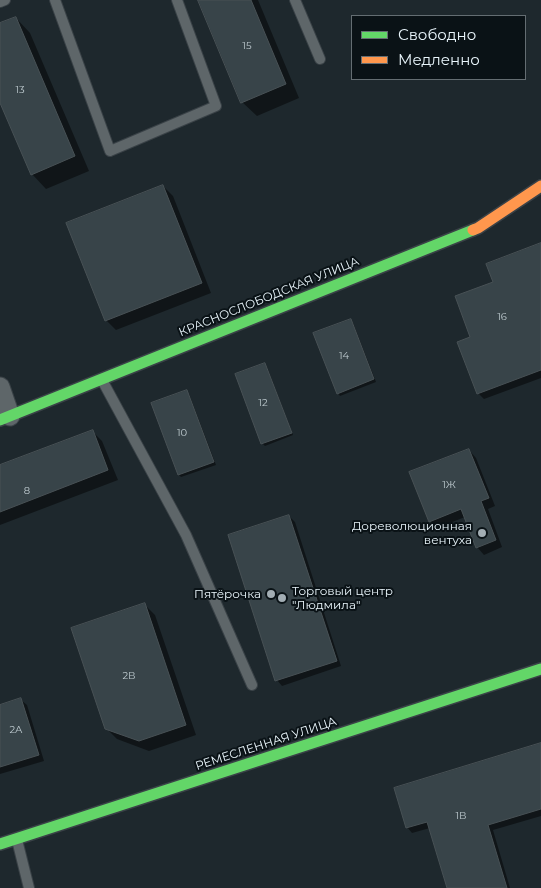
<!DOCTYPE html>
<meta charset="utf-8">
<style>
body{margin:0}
#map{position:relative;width:541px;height:888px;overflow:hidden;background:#1e282d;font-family:Montserrat,sans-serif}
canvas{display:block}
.legend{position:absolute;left:351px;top:15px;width:175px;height:65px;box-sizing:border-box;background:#0a1216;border:1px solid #646d72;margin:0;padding:6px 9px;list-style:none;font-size:15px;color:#eaf6fc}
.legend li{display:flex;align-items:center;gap:10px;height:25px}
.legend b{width:25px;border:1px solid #646d72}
</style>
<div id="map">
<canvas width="541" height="888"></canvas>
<ul class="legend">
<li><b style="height:6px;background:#63d668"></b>Свободно</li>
<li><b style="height:6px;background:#ff974d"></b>Медленно</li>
</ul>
</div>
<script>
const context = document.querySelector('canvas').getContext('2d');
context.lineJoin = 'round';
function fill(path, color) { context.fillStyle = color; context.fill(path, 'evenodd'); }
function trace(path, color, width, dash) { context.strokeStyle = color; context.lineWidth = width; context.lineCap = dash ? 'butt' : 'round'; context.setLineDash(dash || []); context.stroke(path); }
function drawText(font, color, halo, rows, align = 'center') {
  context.font = font + ' Montserrat,sans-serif'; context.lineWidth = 4; context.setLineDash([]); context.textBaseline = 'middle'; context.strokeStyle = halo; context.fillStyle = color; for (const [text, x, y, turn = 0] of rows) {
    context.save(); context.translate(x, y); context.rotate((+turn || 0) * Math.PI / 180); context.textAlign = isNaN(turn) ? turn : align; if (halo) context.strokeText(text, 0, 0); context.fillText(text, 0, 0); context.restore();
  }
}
const shadow = new Path2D(`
 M 199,0 L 258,0 L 299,98 L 257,116 L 242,102 Z
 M 16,18 L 30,33 L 89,171 L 46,189 L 32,174 L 0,99 L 0,25 Z
 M 163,186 L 173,196 L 211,293 L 116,330 L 106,320 Z
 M 541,244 L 541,378 L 484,399 L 479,394 L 459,343 L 472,338 L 494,283 Z
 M 350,320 L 353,323 L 376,382 L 340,396 L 338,393 Z
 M 265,364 L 267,367 L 293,435 L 265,446 L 262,443 Z
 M 187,391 L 189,394 L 216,465 L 181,477 L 179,475 L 153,404 Z
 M 92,431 L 102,441 L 118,480 L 0,525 L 0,466 Z
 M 469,450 L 476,458 L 495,506 L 488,509 L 502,547 L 484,555 L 477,547 L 465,517 L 437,528 L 430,521 Z
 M 289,516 L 295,522 L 341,666 L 282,686 L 277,680 Z
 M 145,605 L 155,615 L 196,735 L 149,751 L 117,739 L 106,728 Z
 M 21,700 L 27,705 L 44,761 L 0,774 L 0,706 Z
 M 541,745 L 541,816 L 493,830 L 510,888 L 449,888 L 430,828 L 412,833 L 407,827 Z`);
const building = new Path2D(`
 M 198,0 L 251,0 L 286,84 L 241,103 Z
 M 16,17 L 75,156 L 31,175 L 0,103 L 0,23 Z
 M 163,185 L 202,283 L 105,321 L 66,223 Z
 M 541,243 L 541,370 L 477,394 L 457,342 L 470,337 L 455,296 L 493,282 L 486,264 Z
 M 351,319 L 374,379 L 337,394 L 313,333 Z
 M 265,363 L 292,433 L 261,444 L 235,374 Z
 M 187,390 L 214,462 L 178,475 L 151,403 Z
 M 93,430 L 108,470 L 0,512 L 0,465 Z
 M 469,449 L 489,498 L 481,501 L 496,540 L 476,548 L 461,509 L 429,522 L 409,472 Z
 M 289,515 L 337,661 L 275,681 L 228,535 Z
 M 145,603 L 186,725 L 139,741 L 105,729 L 71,628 Z
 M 21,698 L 39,755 L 0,767 L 0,705 Z
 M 541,743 L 541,809 L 488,825 L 507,888 L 447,888 L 427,822 L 406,828 L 394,788 Z`);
const lane = new Path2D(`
 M 55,0 L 110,151 L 216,106 L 177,0
 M 295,0 L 320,59
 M 0,2 L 5,0
 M 102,380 L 186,535 L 252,685
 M 17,840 L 29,888`);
const street = new Path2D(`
 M 0,387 L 10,416`);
const fast = new Path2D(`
 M 0,420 L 473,230
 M 0,844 L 541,669`);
const slow = new Path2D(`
 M 473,230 L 478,228 L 541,186`);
const markers = [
 [482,533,5,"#a3aeb4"],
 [271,594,5,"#a3aeb4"],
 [282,598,5,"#a3aeb4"]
];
const numberNames = [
 ["15",247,46],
 ["13",20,90],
 ["16",502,317],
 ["14",344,356],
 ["12",263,403],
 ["10",182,433],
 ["1Ж",449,485],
 ["8",27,491],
 ["2В",129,676],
 ["2А",16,730],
 ["1В",461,816]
];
const streetNames = [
 ["КРАСНОСЛОБОДСКАЯ УЛИЦА",269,297,-22],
 ["РЕМЕСЛЕННАЯ УЛИЦА",266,744,-18]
];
const poiNames = [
 ["Дореволюционная",472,526],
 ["вентуха",472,540],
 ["Торговый центр",292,591,"left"],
 ["\"Людмила\"",292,605,"left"],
 ["Пятёрочка",261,594]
];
fill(shadow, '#0007');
fill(building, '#384449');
trace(building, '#485155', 1);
trace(lane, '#3a4247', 12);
trace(street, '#3a4247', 21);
trace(fast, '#3a4247', 14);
trace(slow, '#3a4247', 14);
trace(lane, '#5e6669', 10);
trace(street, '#5e6669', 19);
trace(fast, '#63d668', 11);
trace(slow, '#ff974d', 11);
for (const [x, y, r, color] of markers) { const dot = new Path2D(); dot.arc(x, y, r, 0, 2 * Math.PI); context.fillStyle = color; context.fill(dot); trace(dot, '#0a1216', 2); }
drawText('10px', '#becacf', null, numberNames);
drawText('12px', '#eaf6fc', '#0a1216', streetNames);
drawText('12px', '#eaf6fc', '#0a1216', poiNames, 'right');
</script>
